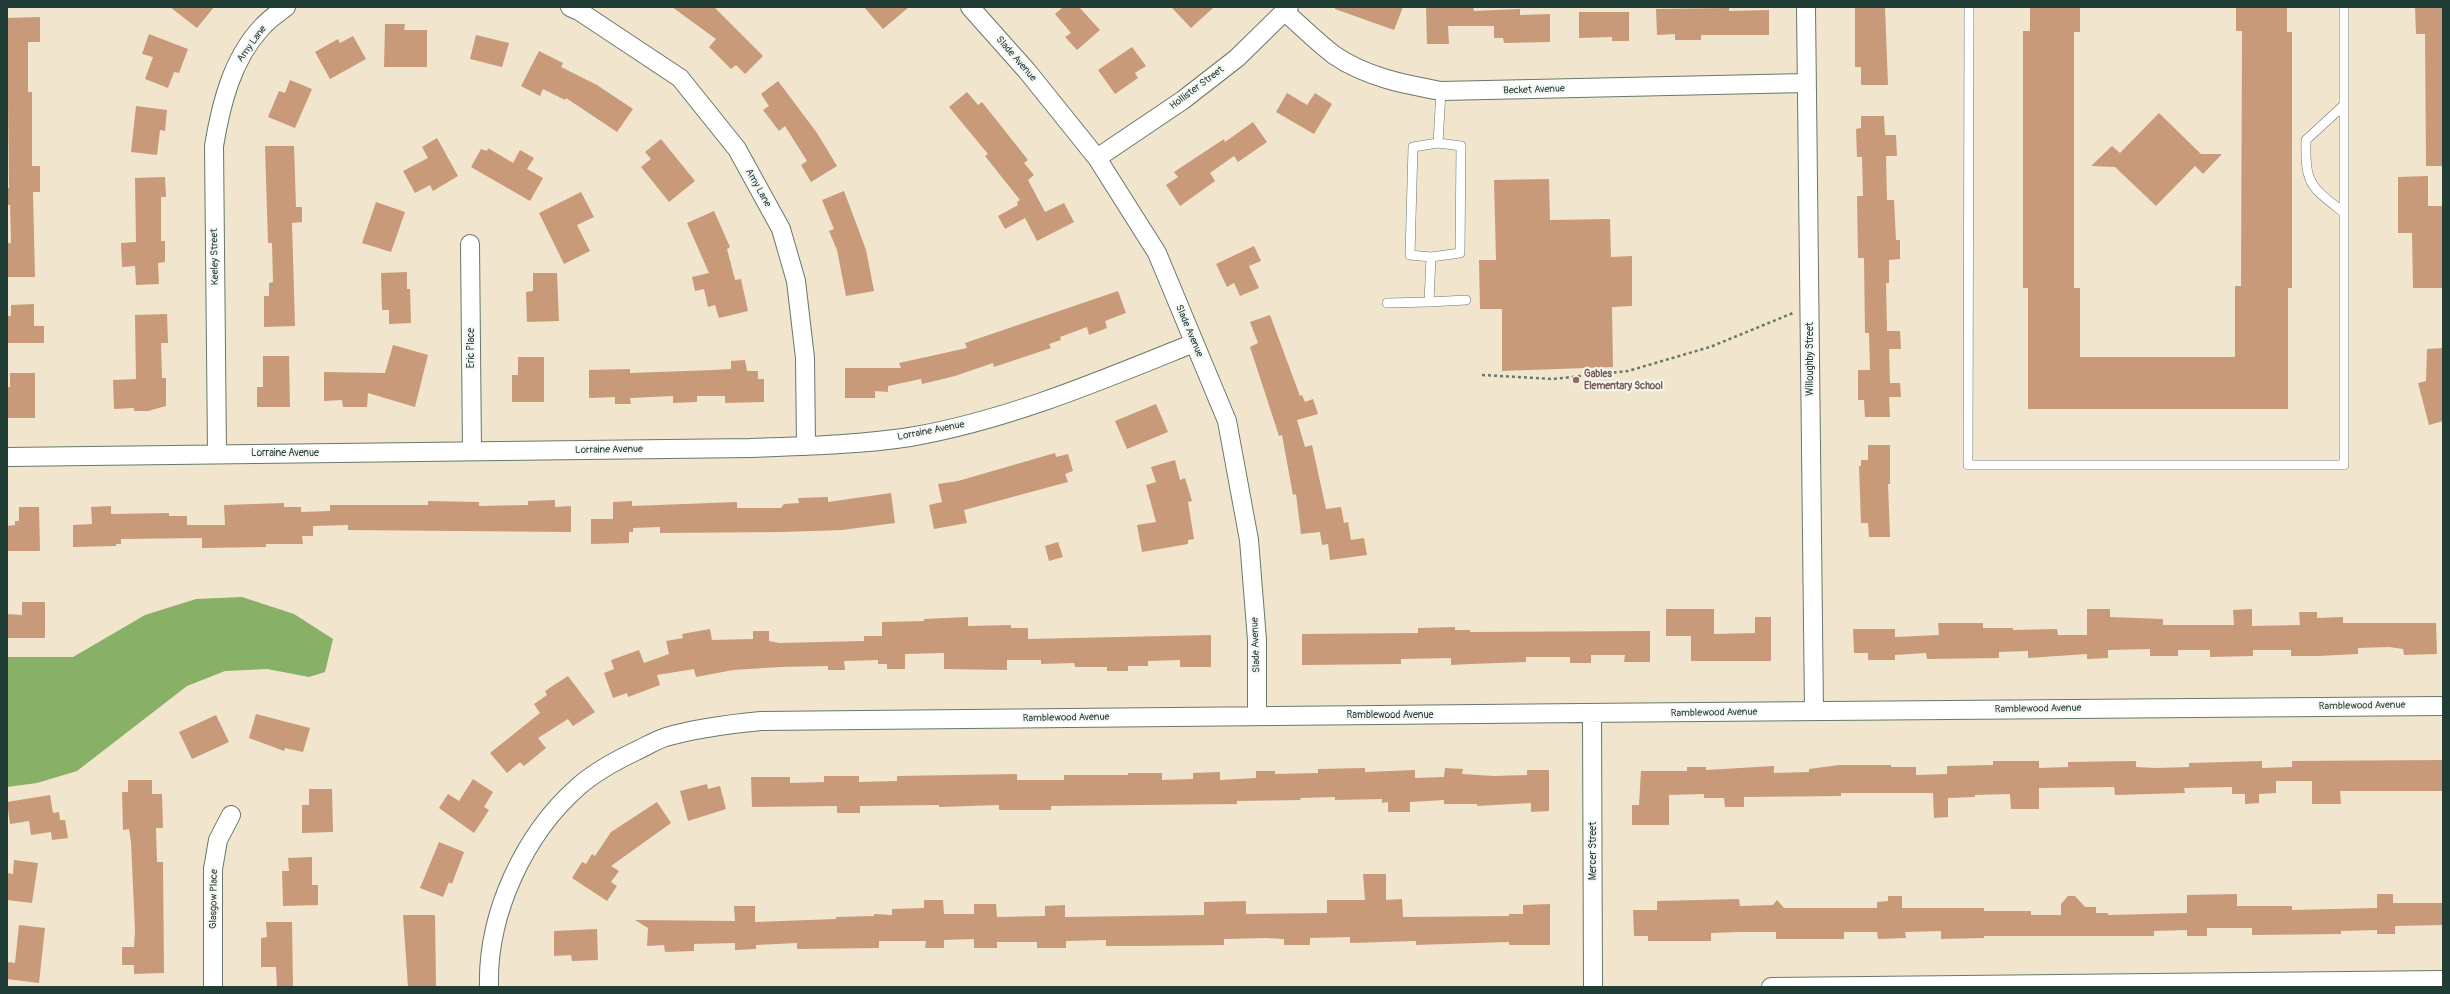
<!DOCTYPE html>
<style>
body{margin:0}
#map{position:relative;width:2450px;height:994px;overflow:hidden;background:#f1e5cd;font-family:Pangolin,sans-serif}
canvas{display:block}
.frame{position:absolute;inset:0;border:8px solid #1f3d34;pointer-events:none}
</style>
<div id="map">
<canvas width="2450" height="994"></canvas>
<div class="frame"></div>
</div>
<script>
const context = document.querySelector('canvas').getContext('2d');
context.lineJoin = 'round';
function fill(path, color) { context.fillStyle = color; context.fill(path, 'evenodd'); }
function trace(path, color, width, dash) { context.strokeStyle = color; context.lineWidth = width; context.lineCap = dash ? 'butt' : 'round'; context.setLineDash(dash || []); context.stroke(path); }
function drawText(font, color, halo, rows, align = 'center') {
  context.font = font + ' Pangolin,sans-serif'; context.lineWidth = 4; context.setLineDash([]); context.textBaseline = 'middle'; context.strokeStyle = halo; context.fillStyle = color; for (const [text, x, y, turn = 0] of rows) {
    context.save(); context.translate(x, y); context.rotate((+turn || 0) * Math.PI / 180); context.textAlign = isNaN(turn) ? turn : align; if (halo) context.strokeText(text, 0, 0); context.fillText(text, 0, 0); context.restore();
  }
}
const forest = new Path2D(`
 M 242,597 L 294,614 L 333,639 L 325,672 L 309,677 L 267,669 L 225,671 L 187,686 L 77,771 L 37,783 L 7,787 L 7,657 L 73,657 L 145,615 L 196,599 Z`);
const building = new Path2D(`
 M 170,7 L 214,7 L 197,28 Z
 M 672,7 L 714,7 L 763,56 L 745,74 L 736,65 L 731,69 L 709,47 L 716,39 Z
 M 864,7 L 909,7 L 883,29 Z
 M 1063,7 L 1079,7 L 1100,30 L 1077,50 L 1065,37 L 1071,33 L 1055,14 Z
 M 1171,7 L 1214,7 L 1191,28 Z
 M 1335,7 L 1403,7 L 1394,30 L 1335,9 Z
 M 1426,7 L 1473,7 L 1474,11 L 1520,9 L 1520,15 L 1550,14 L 1550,42 L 1504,43 L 1503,38 L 1494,38 L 1494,26 L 1448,26 L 1449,44 L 1427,44 Z
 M 1855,7 L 1885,7 L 1888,85 L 1861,85 L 1861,67 L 1855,67 Z
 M 2030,7 L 2080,7 L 2080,32 L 2074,32 L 2074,288 L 2080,288 L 2080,357 L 2235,357 L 2235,286 L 2241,286 L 2242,31 L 2236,31 L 2236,7 L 2287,7 L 2287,32 L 2292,32 L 2292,288 L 2288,288 L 2288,409 L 2028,409 L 2028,288 L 2023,288 L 2023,31 L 2030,31 Z
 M 2415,7 L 2443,7 L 2443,166 L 2426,166 L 2425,34 L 2416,34 Z
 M 1729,8 L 1729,11 L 1769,10 L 1769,35 L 1701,35 L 1701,40 L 1675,40 L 1675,34 L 1657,35 L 1656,9 Z
 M 1579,12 L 1629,12 L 1629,41 L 1612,41 L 1612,37 L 1579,38 Z
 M 40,17 L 40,42 L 28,42 L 28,92 L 32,92 L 32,166 L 40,166 L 40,192 L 33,192 L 35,277 L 7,277 L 7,243 L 11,243 L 10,205 L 7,205 L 7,188 L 9,188 L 7,18 Z
 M 385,24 L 405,24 L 404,30 L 427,30 L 427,67 L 384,67 Z
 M 149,34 L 188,49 L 179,73 L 174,72 L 168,88 L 145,79 L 153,57 L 142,54 Z
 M 476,35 L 509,43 L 502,67 L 470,59 Z
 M 353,36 L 366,59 L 330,79 L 315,52 L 338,39 L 340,43 Z
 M 1132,47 L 1146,66 L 1135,73 L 1138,78 L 1115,94 L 1098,70 Z
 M 539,51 L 563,63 L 561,67 L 597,85 L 633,109 L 617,132 L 566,98 L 565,100 L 543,89 L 540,96 L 521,86 Z
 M 290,80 L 312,89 L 295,128 L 268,117 L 279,91 L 285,93 Z
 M 778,81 L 817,133 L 837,166 L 811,182 L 801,165 L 807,161 L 785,126 L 779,131 L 763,110 L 769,106 L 761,94 Z
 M 967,92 L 978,105 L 982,102 L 1028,160 L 1024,163 L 1034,175 L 1028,180 L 1045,212 L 1064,203 L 1074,222 L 1037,241 L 1025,218 L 1005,229 L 998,216 L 1018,205 L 1017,202 L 1020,200 L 985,156 L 988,154 L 949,107 Z
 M 1287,93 L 1307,105 L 1315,93 L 1332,104 L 1314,134 L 1276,112 Z
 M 136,106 L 167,110 L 165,131 L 160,130 L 157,155 L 131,152 Z
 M 2159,113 L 2201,154 L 2222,154 L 2203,174 L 2195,166 L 2156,206 L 2115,167 L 2091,166 L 2112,146 L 2120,153 Z
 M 1861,116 L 1884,116 L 1885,135 L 1896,135 L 1897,156 L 1886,156 L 1887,200 L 1894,200 L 1896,240 L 1900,240 L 1900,259 L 1889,260 L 1889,283 L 1886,283 L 1887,331 L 1900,331 L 1901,349 L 1889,349 L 1890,383 L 1900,383 L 1901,397 L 1889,397 L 1890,417 L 1865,417 L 1864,400 L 1858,400 L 1858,370 L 1870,370 L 1869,333 L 1865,333 L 1864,258 L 1858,258 L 1857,196 L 1863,196 L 1862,157 L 1857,157 L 1856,129 L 1861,128 Z
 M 1253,122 L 1267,142 L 1238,162 L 1234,156 L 1210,173 L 1215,181 L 1180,206 L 1166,185 L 1178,177 L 1174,172 L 1224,139 L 1225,142 Z
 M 437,138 L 458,176 L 433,191 L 430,185 L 415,193 L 403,171 L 428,158 L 422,147 Z
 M 661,139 L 695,181 L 669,202 L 641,167 L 651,159 L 645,152 Z
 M 265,146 L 294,146 L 296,207 L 302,207 L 302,222 L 292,223 L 295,326 L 264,327 L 264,296 L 269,296 L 269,283 L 273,282 L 272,243 L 268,243 Z
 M 488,148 L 513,163 L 520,150 L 534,158 L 527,169 L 543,178 L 530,201 L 471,167 L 481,149 L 487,151 Z
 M 2428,176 L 2428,206 L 2443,206 L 2443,288 L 2413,288 L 2412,233 L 2398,233 L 2398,177 Z
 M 165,177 L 166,197 L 161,197 L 161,241 L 165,241 L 165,262 L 158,263 L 159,284 L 136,285 L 135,266 L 122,267 L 121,243 L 136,242 L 135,178 Z
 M 1549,179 L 1550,220 L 1610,219 L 1611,257 L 1632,256 L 1632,306 L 1612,307 L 1613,367 L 1502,371 L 1502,309 L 1480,309 L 1479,260 L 1496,260 L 1494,180 Z
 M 844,191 L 866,250 L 874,291 L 846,296 L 837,250 L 829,231 L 834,229 L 822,200 Z
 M 581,192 L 594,217 L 577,225 L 590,251 L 564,264 L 539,213 Z
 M 376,202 L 405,212 L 391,252 L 362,243 Z
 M 714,211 L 730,247 L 727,249 L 735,280 L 741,279 L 748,311 L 719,318 L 715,305 L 708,307 L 704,289 L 695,291 L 692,277 L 709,273 L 687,223 Z
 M 1254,246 L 1261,261 L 1249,266 L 1259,288 L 1240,296 L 1234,283 L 1227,287 L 1216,264 Z
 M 407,272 L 407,289 L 410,289 L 411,323 L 389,324 L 389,310 L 382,310 L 381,273 Z
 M 533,273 L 557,273 L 559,321 L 527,322 L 526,292 L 533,291 Z
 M 1118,291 L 1126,313 L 1105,321 L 1107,328 L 1089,335 L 1087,327 L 1060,337 L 1061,340 L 1049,344 L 1051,348 L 994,367 L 993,363 L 955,376 L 922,384 L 921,379 L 888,386 L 888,392 L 875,391 L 875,398 L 845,398 L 845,368 L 901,368 L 899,363 L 967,348 L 965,343 Z
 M 34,304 L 34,326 L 44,326 L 44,343 L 7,343 L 7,316 L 11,316 L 11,305 Z
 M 167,314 L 168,343 L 161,343 L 162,378 L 166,378 L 166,406 L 148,411 L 134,411 L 134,408 L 114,409 L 113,380 L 136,379 L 135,315 Z
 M 1270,315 L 1300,396 L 1302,395 L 1305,402 L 1313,399 L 1318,414 L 1297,420 L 1305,447 L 1312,445 L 1326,509 L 1341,507 L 1344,523 L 1348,522 L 1351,540 L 1364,538 L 1367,555 L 1330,560 L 1328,544 L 1322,545 L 1320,532 L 1301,534 L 1296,494 L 1293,495 L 1282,435 L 1279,436 L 1250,347 L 1258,343 L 1250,322 Z
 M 393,345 L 428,355 L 415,407 L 368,393 L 367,407 L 343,407 L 342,400 L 324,401 L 324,372 L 385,373 Z
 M 2443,348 L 2443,421 L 2429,425 L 2418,383 L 2426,381 L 2427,349 Z
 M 263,356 L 289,356 L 290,407 L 257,407 L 257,387 L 263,387 Z
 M 518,357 L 544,357 L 544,402 L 512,402 L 512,375 L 518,375 Z
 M 745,360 L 747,371 L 758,371 L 758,379 L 764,379 L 764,402 L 725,403 L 725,396 L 697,396 L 697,402 L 673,403 L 673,396 L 630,398 L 631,404 L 615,404 L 615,397 L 589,398 L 589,370 L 630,369 L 630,373 L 714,370 L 731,369 L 731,361 Z
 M 10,373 L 35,373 L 35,418 L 7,418 L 7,387 L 10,387 Z
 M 1156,404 L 1168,432 L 1127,449 L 1115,421 Z
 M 1868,445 L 1890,445 L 1890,484 L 1888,484 L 1890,537 L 1869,537 L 1868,523 L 1861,523 L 1859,466 L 1861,466 L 1861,460 L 1868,460 Z
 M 1055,453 L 1056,457 L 1068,454 L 1073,471 L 1065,474 L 1068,482 L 964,510 L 967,523 L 934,529 L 929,505 L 942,502 L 938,484 L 958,481 Z
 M 1175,460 L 1180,480 L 1185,478 L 1192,501 L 1188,502 L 1194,539 L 1188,540 L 1188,544 L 1142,552 L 1137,525 L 1156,522 L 1146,485 L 1156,482 L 1151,467 Z
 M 891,493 L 895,523 L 842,530 L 783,532 L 660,533 L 660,527 L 633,528 L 633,532 L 629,532 L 629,543 L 591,544 L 591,519 L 613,519 L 613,502 L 632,501 L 632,506 L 737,502 L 737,508 L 781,508 L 784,504 L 799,503 L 798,498 L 828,497 L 828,502 Z
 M 555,500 L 555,507 L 571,506 L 571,532 L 348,530 L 348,525 L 313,526 L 313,536 L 302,536 L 303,544 L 266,544 L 266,547 L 202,548 L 202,538 L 121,539 L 121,544 L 116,544 L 116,546 L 73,547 L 73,525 L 92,524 L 91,507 L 111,506 L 111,514 L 169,513 L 169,516 L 187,516 L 187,525 L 225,525 L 224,505 L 284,503 L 284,507 L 301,507 L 301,512 L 330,511 L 330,505 L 428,505 L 428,501 L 479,502 L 479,506 L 528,505 L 528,501 Z
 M 19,507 L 39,507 L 40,551 L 7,551 L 7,526 L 15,525 L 15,521 L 19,521 Z
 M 1058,542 L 1063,557 L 1049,561 L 1045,546 Z
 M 22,602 L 45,602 L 45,638 L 7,638 L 7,614 L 22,615 Z
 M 1666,609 L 1714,609 L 1714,634 L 1755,633 L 1755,617 L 1771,617 L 1771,661 L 1691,661 L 1691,636 L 1666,636 Z
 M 2087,609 L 2110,609 L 2110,617 L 2163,619 L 2163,625 L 2234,625 L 2233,610 L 2252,609 L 2252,626 L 2300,625 L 2299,612 L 2317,612 L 2317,618 L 2343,617 L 2343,623 L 2436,623 L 2437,654 L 2404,655 L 2403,649 L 2389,647 L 2358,648 L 2358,654 L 2318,656 L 2291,656 L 2291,650 L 2253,650 L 2253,656 L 2210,657 L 2210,650 L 2178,650 L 2178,656 L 2150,656 L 2150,649 L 2108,650 L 2108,658 L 2087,659 L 2087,654 L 2028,658 L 2028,651 L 1999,652 L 1999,658 L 1927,659 L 1926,653 L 1895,655 L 1895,660 L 1868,660 L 1868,653 L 1854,653 L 1853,629 L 1895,629 L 1895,637 L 1939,635 L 1938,623 L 1983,623 L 1983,628 L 2013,628 L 2013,630 L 2057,629 L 2058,635 L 2087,635 Z
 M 968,617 L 968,626 L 1011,625 L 1011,628 L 1028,628 L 1028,639 L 1211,635 L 1211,667 L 1180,667 L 1180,660 L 1148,661 L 1148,666 L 1128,666 L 1128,671 L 1107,671 L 1107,667 L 1075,667 L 1074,663 L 1041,664 L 1041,660 L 1007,660 L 1007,670 L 944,669 L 944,653 L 905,654 L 905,669 L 887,669 L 887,664 L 878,664 L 878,660 L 844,661 L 845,670 L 828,670 L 828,666 L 780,667 L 733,670 L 696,677 L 694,669 L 657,675 L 660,685 L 628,697 L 627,693 L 613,698 L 604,673 L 614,669 L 611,660 L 639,650 L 644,663 L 669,654 L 666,641 L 683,638 L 682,634 L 710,629 L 712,640 L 753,639 L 753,631 L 769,631 L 769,641 L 779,643 L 864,641 L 864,636 L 882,636 L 882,622 L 924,621 L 924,619 Z
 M 1455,627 L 1455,630 L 1470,630 L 1470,632 L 1650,631 L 1650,662 L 1624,662 L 1625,655 L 1591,655 L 1591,663 L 1570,663 L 1570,657 L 1526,657 L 1526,662 L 1470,664 L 1451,665 L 1451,658 L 1401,659 L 1401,664 L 1302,665 L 1302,634 L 1418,633 L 1418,628 Z
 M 568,676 L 595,712 L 573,726 L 568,719 L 538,738 L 546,748 L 524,766 L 520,762 L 507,773 L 490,753 L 540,713 L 534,704 L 547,695 L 545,691 Z
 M 256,714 L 310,728 L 303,752 L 285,748 L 284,751 L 249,738 Z
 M 216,715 L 229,742 L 192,759 L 179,732 Z
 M 2442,760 L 2443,791 L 2340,791 L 2341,804 L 2312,804 L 2312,781 L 2276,781 L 2276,793 L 2259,794 L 2259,803 L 2245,804 L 2245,794 L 2232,794 L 2232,787 L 2184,788 L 2185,793 L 2115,795 L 2114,787 L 2039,788 L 2039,809 L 2011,809 L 2010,794 L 1975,795 L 1975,797 L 1948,798 L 1948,817 L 1934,818 L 1933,793 L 1841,793 L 1841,796 L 1744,797 L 1744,807 L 1725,807 L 1724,798 L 1704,798 L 1704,794 L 1669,795 L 1669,825 L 1632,825 L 1632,805 L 1639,805 L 1641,771 L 1687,771 L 1687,767 L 1706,767 L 1706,770 L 1774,766 L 1774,773 L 1809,772 L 1809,769 L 1839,765 L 1891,765 L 1891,767 L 1916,767 L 1916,775 L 1947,774 L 1947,766 L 1993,765 L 1993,761 L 2039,761 L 2039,768 L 2068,767 L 2068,762 L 2136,761 L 2136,767 L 2156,768 L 2189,767 L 2189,763 L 2262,761 L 2262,768 L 2292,767 L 2292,761 Z
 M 1365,768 L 1365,772 L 1415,770 L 1415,778 L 1444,777 L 1445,768 L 1463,769 L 1462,774 L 1494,776 L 1527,775 L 1527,770 L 1549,770 L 1549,811 L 1531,812 L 1531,803 L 1477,806 L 1477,804 L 1444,804 L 1444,800 L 1410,802 L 1410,812 L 1388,812 L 1388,802 L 1382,803 L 1382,799 L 1335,800 L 1335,797 L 1300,798 L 1301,800 L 1237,801 L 1237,804 L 1051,806 L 1051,810 L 999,810 L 999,805 L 939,807 L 939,805 L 860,806 L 860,813 L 837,813 L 837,806 L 752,807 L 751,777 L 790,777 L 790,783 L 824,782 L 824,776 L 859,776 L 859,782 L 897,781 L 897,776 L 1017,774 L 1017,780 L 1064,780 L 1064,775 L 1128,775 L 1128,773 L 1162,773 L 1162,780 L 1193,779 L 1193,773 L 1220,772 L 1220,780 L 1256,778 L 1256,771 L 1275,771 L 1275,774 L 1318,773 L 1318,769 Z
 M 473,779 L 493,792 L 484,807 L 489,810 L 474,833 L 439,808 L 448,794 L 459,801 Z
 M 128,780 L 152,780 L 152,794 L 162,794 L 163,828 L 156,828 L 157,862 L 163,862 L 164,973 L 134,974 L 134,965 L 122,965 L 122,947 L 134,947 L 135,931 L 131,842 L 129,829 L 123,830 L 122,792 L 128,792 Z
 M 707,784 L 708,789 L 720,786 L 726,809 L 688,821 L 680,791 Z
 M 309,789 L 332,789 L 333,832 L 302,833 L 302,805 L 309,805 Z
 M 50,795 L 53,813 L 59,812 L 60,820 L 65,820 L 68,838 L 52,840 L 51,832 L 31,835 L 29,821 L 10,824 L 7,802 Z
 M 657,802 L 671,823 L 611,866 L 619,871 L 611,882 L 617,886 L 607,901 L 572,878 L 582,862 L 586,864 L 592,854 L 595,856 L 611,832 Z
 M 439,842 L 464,852 L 452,884 L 449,882 L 443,897 L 420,888 Z
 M 312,857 L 312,885 L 318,885 L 318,905 L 283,906 L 282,871 L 289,871 L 288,858 Z
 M 14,860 L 38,863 L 32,903 L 7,900 L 7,873 L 13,874 Z
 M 1363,874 L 1386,874 L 1386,900 L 1402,899 L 1403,917 L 1509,916 L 1509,914 L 1523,914 L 1523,905 L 1550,904 L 1550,945 L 1509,945 L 1509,942 L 1416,945 L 1416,941 L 1350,943 L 1350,937 L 1310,938 L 1310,945 L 1284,945 L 1284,939 L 1266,938 L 1224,939 L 1224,945 L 1141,946 L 1106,946 L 1106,940 L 1066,941 L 1066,948 L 1037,948 L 1037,942 L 997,942 L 997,948 L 974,948 L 974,939 L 944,940 L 944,948 L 925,948 L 926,941 L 879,941 L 879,948 L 797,949 L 797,943 L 756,945 L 756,949 L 735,950 L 735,943 L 694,944 L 694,951 L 665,952 L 664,945 L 647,946 L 648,928 L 635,920 L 735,921 L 734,906 L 755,906 L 755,922 L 836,919 L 836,917 L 874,916 L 874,914 L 892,915 L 892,909 L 924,908 L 924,900 L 943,900 L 944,914 L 974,914 L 974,904 L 996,904 L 997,917 L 1045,916 L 1045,906 L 1065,905 L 1065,917 L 1204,915 L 1204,902 L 1246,901 L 1246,914 L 1327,913 L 1327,900 L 1365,900 Z
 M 2237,894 L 2237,906 L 2292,906 L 2292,910 L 2377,908 L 2377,894 L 2393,894 L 2393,903 L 2443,903 L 2443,925 L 2395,926 L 2395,934 L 2377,934 L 2377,930 L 2341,931 L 2341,934 L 2252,935 L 2252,928 L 2207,928 L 2207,936 L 2187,936 L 2187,930 L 2154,931 L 2154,936 L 1984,936 L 1984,938 L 1941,939 L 1941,931 L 1905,932 L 1906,938 L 1878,939 L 1877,932 L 1844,932 L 1844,939 L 1776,939 L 1776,932 L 1740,932 L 1711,933 L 1711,941 L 1648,941 L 1648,936 L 1634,936 L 1633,910 L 1657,910 L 1657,901 L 1739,899 L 1740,906 L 1773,905 L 1777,900 L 1784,908 L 1877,908 L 1877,902 L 1888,901 L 1888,896 L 1902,896 L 1902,908 L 1984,908 L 1984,911 L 2031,911 L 2031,915 L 2061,915 L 2061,904 L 2068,896 L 2075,896 L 2085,907 L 2096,907 L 2096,913 L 2108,913 L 2108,915 L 2187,913 L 2187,895 Z
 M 403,915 L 435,915 L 436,987 L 408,987 Z
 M 266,922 L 292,922 L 293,987 L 277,987 L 276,967 L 261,967 L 261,938 L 267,937 Z
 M 19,925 L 45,928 L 39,983 L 7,979 L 7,962 L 15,963 Z
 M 597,929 L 598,960 L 572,961 L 571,955 L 554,956 L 554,931 Z`);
const path = new Path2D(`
 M 1482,375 L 1553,379 L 1628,371 L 1710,347 L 1793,313`);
const service = new Path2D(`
 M 1969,7 L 1968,465 L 2344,465 L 2344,7
 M 1438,143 L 1461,146 L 1460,253 L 1431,257 L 1410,255 L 1413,147 Z
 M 1438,143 L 1441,91
 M 2343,212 C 2310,186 2305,184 2306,140 L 2344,105
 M 1429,302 L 1466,300
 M 1387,303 L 1429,302 L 1431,257`);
const minor = new Path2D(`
 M 570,7 L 579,11 L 680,78 L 737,149 L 781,229 L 796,281 L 805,358 L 806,446
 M 970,7 L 1027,71 L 1097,158 L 1157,253 L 1227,421 L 1249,540 L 1257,640 L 1257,715
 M 1806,7 L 1814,711
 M 1285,12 C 1301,26 1317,42 1334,55 C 1366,77 1403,84 1441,91 L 1806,83
 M 1097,158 L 1183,100 L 1237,58 L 1289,7
 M 470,244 L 472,451
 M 217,453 L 214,146 C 221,104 232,59 262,27 C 269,19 278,13 286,7
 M 7,457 L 750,448 C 803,446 857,445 910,437 C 1009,420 1102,380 1194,343
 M 1592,714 L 1593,987
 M 213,987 L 213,869 L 218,840 L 231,815
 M 489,987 C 487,914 524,834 579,786 C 595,772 617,760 636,751 C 645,747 656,740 666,737 C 697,728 729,724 761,721 C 1322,714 1882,711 2443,706
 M 1771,987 L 2443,980`);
const markers = [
 [1576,380,4,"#8d6e63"]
];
const streetNames = [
 ["Amy Lane",252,44,-54],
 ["Slade Avenue",1016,59,49],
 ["Hollister Street",1197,88,-37],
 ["Becket Avenue",1534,90,-2],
 ["Amy Lane",758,188,61],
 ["Keeley Street",215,257,-91],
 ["Slade Avenue",1189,331,67],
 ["Eric Place",471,348,-90],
 ["Willoughby Street",1810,359,-90],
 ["Lorraine Avenue",931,431,-11],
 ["Lorraine Avenue",609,450,-1],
 ["Lorraine Avenue",285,453],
 ["Slade Avenue",1256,645,-92],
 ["Ramblewood Avenue",2362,706,-1],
 ["Ramblewood Avenue",2038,709,-1],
 ["Ramblewood Avenue",1714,713,-1],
 ["Ramblewood Avenue",1390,715],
 ["Ramblewood Avenue",1066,718,-1],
 ["Mercer Street",1593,851,-90],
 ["Glasgow Place",214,899,-89]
];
const educationNames = [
 ["Gables",1584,374],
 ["Elementary School",1584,386]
];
fill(forest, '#88b066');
fill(building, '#c89a79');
trace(service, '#68786a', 10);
trace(minor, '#68786a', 20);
trace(path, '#68786a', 2.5, [3, 3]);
trace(service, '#fff', 9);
trace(minor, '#fff', 18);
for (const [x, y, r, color] of markers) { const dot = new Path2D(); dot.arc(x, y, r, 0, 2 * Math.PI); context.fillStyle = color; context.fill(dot); trace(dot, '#f6f6f2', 1.5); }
drawText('10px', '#1f3d34', '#f6f6f2', streetNames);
drawText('bold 10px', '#785e54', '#f6f6f2', educationNames, 'left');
</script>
